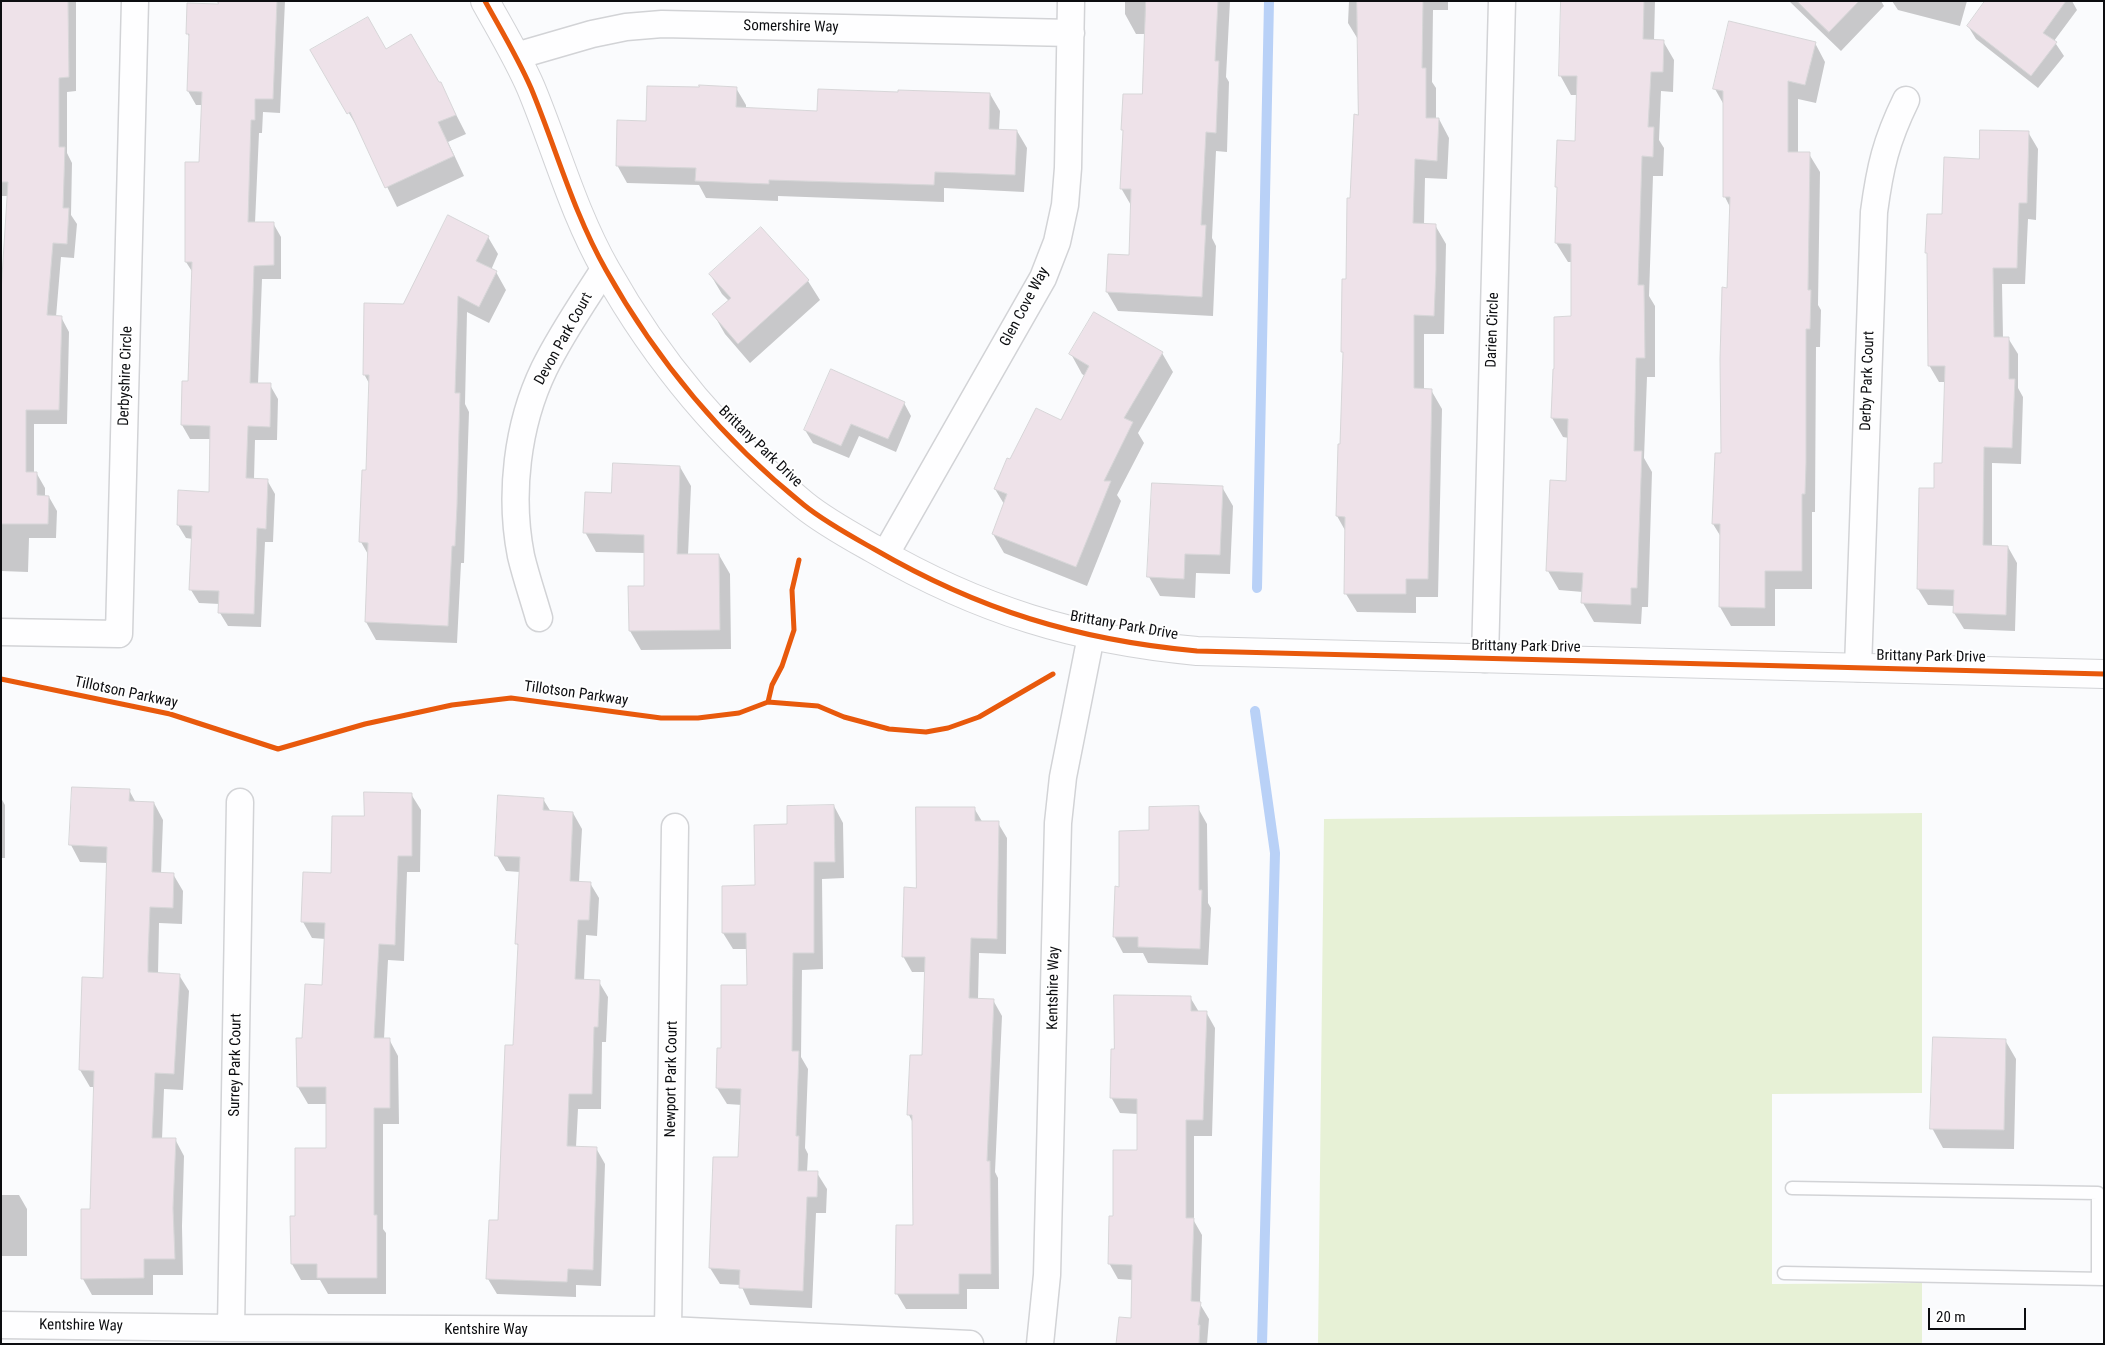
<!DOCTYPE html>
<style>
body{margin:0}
#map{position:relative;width:2105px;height:1345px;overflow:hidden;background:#fafbfd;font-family:"Roboto Condensed",sans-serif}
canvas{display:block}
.frame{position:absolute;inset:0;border:2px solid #0c0d10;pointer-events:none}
.scale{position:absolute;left:1928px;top:1308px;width:98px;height:22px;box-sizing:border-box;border:2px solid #0c0d10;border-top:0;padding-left:6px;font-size:15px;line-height:18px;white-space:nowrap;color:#0c0d10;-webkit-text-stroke:4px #fff;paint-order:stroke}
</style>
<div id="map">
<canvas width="2105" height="1345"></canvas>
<div class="frame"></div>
<div class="scale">20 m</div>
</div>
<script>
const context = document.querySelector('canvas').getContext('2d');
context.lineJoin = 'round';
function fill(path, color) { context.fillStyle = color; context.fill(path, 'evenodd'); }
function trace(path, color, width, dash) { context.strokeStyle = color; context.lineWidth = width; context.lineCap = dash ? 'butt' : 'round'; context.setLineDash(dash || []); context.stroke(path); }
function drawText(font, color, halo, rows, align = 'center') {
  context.font = font + ' "Roboto Condensed",sans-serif'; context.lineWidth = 4; context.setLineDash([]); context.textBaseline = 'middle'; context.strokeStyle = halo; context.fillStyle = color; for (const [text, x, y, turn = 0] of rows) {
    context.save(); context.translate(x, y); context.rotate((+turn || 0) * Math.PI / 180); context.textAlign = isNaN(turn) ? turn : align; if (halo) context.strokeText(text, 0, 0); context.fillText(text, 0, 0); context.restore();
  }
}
const green = new Path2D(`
 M 1922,813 L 1922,1093 L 1772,1094 L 1772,1284 L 1922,1283 L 1922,1344 L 1318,1344 L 1324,819 Z`);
const shadow = new Path2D(`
 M 1,1 L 76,1 L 76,91 L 67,92 L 67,153 L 72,163 L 71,215 L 77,224 L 74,258 L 61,257 L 56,317 L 61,317 L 69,332 L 67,424 L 34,424 L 34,474 L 37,474 L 45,488 L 45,497 L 49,497 L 57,511 L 56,538 L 29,538 L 28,572 L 1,571 L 1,304 L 9,196 L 1,196 Z
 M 219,1 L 285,1 L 280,113 L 263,112 L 262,133 L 259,133 L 255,223 L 273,223 L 281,237 L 281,279 L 262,279 L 258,384 L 270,385 L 278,399 L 277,440 L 255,440 L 254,479 L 267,480 L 275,494 L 273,542 L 265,542 L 261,627 L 228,626 L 220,613 L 220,604 L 199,603 L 191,590 L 193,539 L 186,538 L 178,525 L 210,493 L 211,439 L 190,439 L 182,425 L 184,382 L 189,382 L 193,273 L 186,262 L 201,163 L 203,105 L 196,105 L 188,91 L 190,38 L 187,33 L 219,5 Z
 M 1125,1 L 1230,1 L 1226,77 L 1229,82 L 1227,152 L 1216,151 L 1212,238 L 1216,246 L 1213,316 L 1118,311 L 1107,292 L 1130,257 L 1132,207 L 1121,188 L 1124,132 L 1123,130 L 1143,96 L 1146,34 L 1136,34 L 1125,14 Z
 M 1349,1 L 1448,1 L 1448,10 L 1433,10 L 1432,82 L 1436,88 L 1436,119 L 1439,119 L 1449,138 L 1447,179 L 1425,178 L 1424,225 L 1435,225 L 1446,244 L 1444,334 L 1424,334 L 1424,389 L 1431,390 L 1442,409 L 1438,597 L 1416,597 L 1416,613 L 1357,612 L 1346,594 L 1346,532 L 1337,516 L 1344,355 L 1343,352 L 1351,199 L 1360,116 L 1359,41 L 1348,23 Z
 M 1562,1 L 1655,1 L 1654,41 L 1663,41 L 1674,60 L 1673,92 L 1661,91 L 1659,140 L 1664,148 L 1663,176 L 1653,176 L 1649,296 L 1655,306 L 1655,377 L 1647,377 L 1644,458 L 1652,472 L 1648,607 L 1642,607 L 1641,624 L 1594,622 L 1583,603 L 1583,592 L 1559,590 L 1548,571 L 1567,483 L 1569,438 L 1563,437 L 1552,418 L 1573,318 L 1572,262 L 1568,262 L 1556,243 L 1576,142 L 1578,95 L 1571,95 L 1560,75 Z
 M 1789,1 L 1881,1 L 1884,6 L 1841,51 Z
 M 1892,1 L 1967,1 L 1960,26 L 1898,10 Z
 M 1986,1 L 2072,1 L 2077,10 L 2054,41 L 2064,56 L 2038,88 L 1976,39 L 1968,26 Z
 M 1815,43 L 1825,62 L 1816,103 L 1798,99 L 1798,154 L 1809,154 L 1820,172 L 1818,305 L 1821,310 L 1820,347 L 1816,347 L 1815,512 L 1812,512 L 1812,589 L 1775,589 L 1775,626 L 1731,626 L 1720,607 L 1721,537 L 1713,524 L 1722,454 L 1730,207 L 1725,197 L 1724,105 L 1715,89 Z
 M 312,50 L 386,50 L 440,83 L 466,134 L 448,142 L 464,176 L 397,207 L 360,132 Z
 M 736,88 L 746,105 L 746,109 L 818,112 L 899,94 L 990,94 L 1000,111 L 999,130 L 1017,131 L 1027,148 L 1024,192 L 944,188 L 944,202 L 778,196 L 778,201 L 706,198 L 699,185 L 627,183 L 617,165 L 647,122 Z
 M 2028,132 L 2038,149 L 2036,220 L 2028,219 L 2025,284 L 2002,284 L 2003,338 L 2008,338 L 2018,354 L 2018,388 L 2023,397 L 2021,464 L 1992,463 L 1992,546 L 2008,547 L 2017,563 L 2015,631 L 1964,629 L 1954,613 L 1954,606 L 1928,605 L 1918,589 L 1936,489 L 1944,464 L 1946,382 L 1939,382 L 1929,365 L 1928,256 L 1927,253 L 1943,216 L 1980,160 Z
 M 761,229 L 808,281 L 820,300 L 750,363 L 725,334 L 714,315 L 729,301 L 722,294 L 710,274 Z
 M 488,237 L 498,254 L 491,270 L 496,272 L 506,290 L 489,323 L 467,312 L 465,404 L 469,412 L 464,563 L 461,563 L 457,643 L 376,640 L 366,622 L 369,556 L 361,542 L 367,471 L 370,385 L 364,374 L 403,305 Z
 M 1162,353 L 1173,372 L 1138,433 L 1144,443 L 1117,495 L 1121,501 L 1087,586 L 1004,553 L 993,534 L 1004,504 L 995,489 L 1010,461 L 1062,422 L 1085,376 L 1082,374 L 1071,354 Z
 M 904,403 L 911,416 L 896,452 L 859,436 L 849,458 L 813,443 L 805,430 Z
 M 680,467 L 691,486 L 688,555 L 719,555 L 730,574 L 731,649 L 641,650 L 630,631 L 646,587 L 645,553 L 596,552 L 585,532 L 613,495 Z
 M 1222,487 L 1233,506 L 1230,574 L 1196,573 L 1195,598 L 1160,596 L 1149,577 Z
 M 129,790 L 136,803 L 154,803 L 163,820 L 161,874 L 173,874 L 183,891 L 182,924 L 159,923 L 158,974 L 179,975 L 189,991 L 183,1090 L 164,1089 L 162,1139 L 175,1139 L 184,1156 L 182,1226 L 183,1275 L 153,1275 L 153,1295 L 92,1295 L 83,1279 L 91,1210 L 95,1087 L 90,1087 L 80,1070 L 104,979 L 108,863 L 80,862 L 71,845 Z
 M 411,794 L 421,810 L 420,872 L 407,872 L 404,961 L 388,960 L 384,1039 L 389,1039 L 398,1056 L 399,1124 L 383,1124 L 383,1229 L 386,1233 L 386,1294 L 328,1294 L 320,1280 L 301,1280 L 292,1264 L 296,1217 L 327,1149 L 327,1104 L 308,1104 L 298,1087 L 303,1039 L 323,986 L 326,939 L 312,938 L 303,922 L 333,875 L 365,817 Z
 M 1,798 L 5,805 L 5,858 L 1,858 Z
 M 543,799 L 551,812 L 573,813 L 582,829 L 579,882 L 590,883 L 599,898 L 597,936 L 586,935 L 584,981 L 599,982 L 608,997 L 606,1042 L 602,1042 L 601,1109 L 578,1109 L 576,1147 L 596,1148 L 605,1164 L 601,1286 L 576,1285 L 576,1297 L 497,1294 L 488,1279 L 499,1221 L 514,1046 L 519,947 L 517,944 L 520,872 L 506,871 L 497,856 Z
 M 834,806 L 843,823 L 844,878 L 822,879 L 823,969 L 802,970 L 801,1057 L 808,1069 L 805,1148 L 808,1154 L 807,1172 L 817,1173 L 827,1189 L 826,1213 L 816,1213 L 812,1308 L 750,1305 L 741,1285 L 720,1284 L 710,1268 L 740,1158 L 742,1105 L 727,1104 L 717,1088 L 722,1049 L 748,986 L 748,949 L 733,949 L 723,933 L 756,887 L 788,825 Z
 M 974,808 L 983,823 L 998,823 L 1007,838 L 1006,954 L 979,953 L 978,999 L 993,1000 L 1002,1016 L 995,1172 L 998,1178 L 999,1289 L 967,1289 L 967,1309 L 906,1309 L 897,1294 L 914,1226 L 913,1123 L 909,1115 L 923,1057 L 926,972 L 912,972 L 903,956 L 917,889 Z
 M 1198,808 L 1207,824 L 1208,903 L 1211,908 L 1208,965 L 1148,963 L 1143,953 L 1123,953 L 1114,936 L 1151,832 Z
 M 1190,997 L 1199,1012 L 1206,1012 L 1215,1028 L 1212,1136 L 1194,1136 L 1194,1221 L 1202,1235 L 1200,1304 L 1209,1319 L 1207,1344 L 1117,1344 L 1132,1320 L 1133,1280 L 1118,1279 L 1109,1263 L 1114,1217 L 1138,1152 L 1138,1114 L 1120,1113 L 1111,1097 L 1115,1050 Z
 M 2005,1040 L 2016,1059 L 2014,1149 L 1943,1148 L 1932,1128 Z
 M 1,1195 L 19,1195 L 27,1209 L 27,1256 L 1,1256 Z`);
const stream = new Path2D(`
 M 1257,588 L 1269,1
 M 1255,711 L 1275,853 L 1262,1344`);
const building = new Path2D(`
 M 1,1 L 68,1 L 69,77 L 59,78 L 59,147 L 65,147 L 63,208 L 69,208 L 67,244 L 53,243 L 47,315 L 62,316 L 59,410 L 26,410 L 26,472 L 37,472 L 37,495 L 49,496 L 48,524 L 1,524 L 1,292 L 8,182 L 1,182 Z
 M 218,1 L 277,1 L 273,99 L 255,99 L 255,120 L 251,120 L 248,222 L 274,222 L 274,265 L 254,266 L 250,383 L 271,383 L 270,427 L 248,426 L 246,478 L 268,479 L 266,529 L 257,528 L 254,614 L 218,613 L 219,591 L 189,590 L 192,526 L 177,525 L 178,490 L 209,492 L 210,426 L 181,425 L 182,381 L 188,381 L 192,262 L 185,262 L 185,162 L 199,162 L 202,92 L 187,91 L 189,34 L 186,34 L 187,3 L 218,4 Z
 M 1146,1 L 1218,1 L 1215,61 L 1219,61 L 1216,133 L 1206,132 L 1201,225 L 1206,225 L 1202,297 L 1106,292 L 1108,254 L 1129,255 L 1131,189 L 1120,189 L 1123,130 L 1121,130 L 1123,94 L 1142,94 Z
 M 1357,1 L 1423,1 L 1422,68 L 1426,68 L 1426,118 L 1439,118 L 1437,161 L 1415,159 L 1413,223 L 1436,224 L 1436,270 L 1434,316 L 1414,315 L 1414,388 L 1432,389 L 1428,579 L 1406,579 L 1406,594 L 1344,594 L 1345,517 L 1336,516 L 1338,444 L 1340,444 L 1343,352 L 1341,352 L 1342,279 L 1346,279 L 1347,198 L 1350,198 L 1354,114 L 1358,115 Z
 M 1561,1 L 1644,1 L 1643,39 L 1664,40 L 1663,72 L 1651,72 L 1648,127 L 1654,127 L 1653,157 L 1642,156 L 1638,285 L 1644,285 L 1645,358 L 1636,358 L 1634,451 L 1642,451 L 1637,588 L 1631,588 L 1631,605 L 1581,603 L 1583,573 L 1546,571 L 1550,480 L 1566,481 L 1568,419 L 1551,418 L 1553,369 L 1554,369 L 1554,317 L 1571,316 L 1571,244 L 1555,243 L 1557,187 L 1555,187 L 1557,140 L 1575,141 L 1577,76 L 1559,76 Z
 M 1797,1 L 1859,1 L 1829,32 Z
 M 1985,1 L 2066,1 L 2043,33 L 2057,42 L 2031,76 L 1967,26 Z
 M 368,17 L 386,49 L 411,34 L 439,82 L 441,82 L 456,115 L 438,122 L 454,156 L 385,188 L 350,112 L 347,114 L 310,50 Z
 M 1729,21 L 1816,42 L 1805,85 L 1788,81 L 1788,152 L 1810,152 L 1808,290 L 1811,290 L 1810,329 L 1806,329 L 1806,463 L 1805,494 L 1802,494 L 1802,571 L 1765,571 L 1765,608 L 1719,607 L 1720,524 L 1712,524 L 1715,453 L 1721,453 L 1720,359 L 1722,287 L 1727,288 L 1730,197 L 1723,197 L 1723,91 L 1713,89 Z
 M 699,85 L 737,87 L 736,107 L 817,111 L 818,89 L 898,92 L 898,90 L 990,93 L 989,129 L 1017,130 L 1015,175 L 935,172 L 934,185 L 769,180 L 769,184 L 695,181 L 696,168 L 616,166 L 617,120 L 646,121 L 647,86 L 699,87 Z
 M 1980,130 L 2029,131 L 2027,203 L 2019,203 L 2017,268 L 1993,268 L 1994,337 L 2009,337 L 2009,379 L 2015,379 L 2012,448 L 1984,447 L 1983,545 L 2008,546 L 2006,615 L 1953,613 L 1954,590 L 1917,589 L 1919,488 L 1934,488 L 1934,463 L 1942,463 L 1945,366 L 1928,366 L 1927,253 L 1925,253 L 1927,214 L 1942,214 L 1944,157 L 1979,159 Z
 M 448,215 L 489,236 L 476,261 L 497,271 L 479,307 L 458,296 L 455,393 L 460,393 L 457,506 L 455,546 L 452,546 L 448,626 L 365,622 L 368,543 L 359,542 L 362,470 L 366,470 L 369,375 L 363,375 L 364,303 L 403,304 Z
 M 761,227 L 809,280 L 738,344 L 712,314 L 731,298 L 709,274 Z
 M 1094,312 L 1163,352 L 1124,418 L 1133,422 L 1104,481 L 1111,481 L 1076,567 L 992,534 L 1007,494 L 994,489 L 1007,458 L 1010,459 L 1036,408 L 1061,420 L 1089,366 L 1069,354 Z
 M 831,369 L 905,402 L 888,439 L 851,424 L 841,446 L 804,430 Z
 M 613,463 L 680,466 L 677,554 L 719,554 L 720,630 L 629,631 L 628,586 L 644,586 L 644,535 L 583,533 L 585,492 L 611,493 Z
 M 1152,483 L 1223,486 L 1220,555 L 1185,554 L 1184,579 L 1147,577 Z
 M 72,787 L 130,789 L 129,801 L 154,802 L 152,872 L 174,873 L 173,908 L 150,907 L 148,957 L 148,972 L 180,974 L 174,1074 L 155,1073 L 152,1138 L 176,1138 L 173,1208 L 175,1259 L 144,1259 L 144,1278 L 81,1279 L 81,1209 L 90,1209 L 94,1071 L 79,1070 L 82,977 L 103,978 L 107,847 L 69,845 Z
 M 364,792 L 412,793 L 412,856 L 398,856 L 395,945 L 379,944 L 374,1038 L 390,1038 L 390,1108 L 374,1108 L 374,1215 L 377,1215 L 377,1278 L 317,1278 L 317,1264 L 291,1264 L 290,1216 L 295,1216 L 295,1148 L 326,1148 L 326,1087 L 297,1087 L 296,1038 L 302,1038 L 305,984 L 322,985 L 325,923 L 301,922 L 303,872 L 331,873 L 332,816 L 364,816 Z
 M 498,795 L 544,798 L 543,810 L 573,812 L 570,881 L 591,882 L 589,920 L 578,920 L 575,979 L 600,980 L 598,1027 L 594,1027 L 592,1094 L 569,1094 L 567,1146 L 597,1147 L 593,1270 L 568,1269 L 567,1282 L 486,1279 L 489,1220 L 498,1220 L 505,1045 L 513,1045 L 518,944 L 515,944 L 520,857 L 495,856 Z
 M 834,805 L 835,862 L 814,862 L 814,953 L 793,953 L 792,1051 L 799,1051 L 796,1136 L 799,1136 L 798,1171 L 818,1171 L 817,1197 L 807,1197 L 803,1291 L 739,1288 L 740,1270 L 709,1268 L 713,1157 L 738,1157 L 741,1089 L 716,1088 L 717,1048 L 721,1048 L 721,985 L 747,985 L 746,933 L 722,933 L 722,886 L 755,885 L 754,825 L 787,824 L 787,806 Z
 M 1199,806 L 1199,890 L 1202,890 L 1200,949 L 1138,947 L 1138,937 L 1113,937 L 1115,886 L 1119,887 L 1119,831 L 1149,830 L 1149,807 Z
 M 916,807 L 975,807 L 975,821 L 999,821 L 997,939 L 971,938 L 969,998 L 994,999 L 987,1161 L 990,1161 L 991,1274 L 959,1274 L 959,1294 L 895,1294 L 896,1225 L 913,1225 L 912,1115 L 907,1115 L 910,1055 L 922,1055 L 925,957 L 902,957 L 904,887 L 916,888 Z
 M 1114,995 L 1191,996 L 1191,1011 L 1207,1011 L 1203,1120 L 1186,1120 L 1186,1218 L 1194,1218 L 1191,1301 L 1201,1302 L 1198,1325 L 1200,1325 L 1199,1344 L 1116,1344 L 1119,1317 L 1131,1318 L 1132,1265 L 1108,1264 L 1109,1216 L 1113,1216 L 1113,1150 L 1137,1150 L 1137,1099 L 1110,1098 L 1111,1049 L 1114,1049 Z
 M 1933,1037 L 2006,1039 L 2004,1130 L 1930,1129 Z`);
const service = new Path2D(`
 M 1792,1188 L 2098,1193 L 2098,1279
 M 1784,1273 L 2104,1279`);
const minor = new Path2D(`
 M 516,56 L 592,34 L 626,27 L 662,24 L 1071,33
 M 885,555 L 1043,278 L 1057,242 L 1065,205 L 1068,168 L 1071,1
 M 539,618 C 533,597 526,577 521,556 C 509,495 517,425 544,369 C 561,334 584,301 605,268
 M 1,632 L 119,634 L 135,1
 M 1485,659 L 1502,1
 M 1858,668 L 1874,212 C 1880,167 1886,141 1906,100
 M 1,1325 L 231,1328 L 668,1330 L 970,1344
 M 231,1328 L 240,802
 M 668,1330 L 675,827
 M 1040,1344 L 1047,1275 L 1058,823 L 1063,777 L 1091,636`);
const tertiary = new Path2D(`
 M 485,1 C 501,30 518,58 531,88 C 556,148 573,212 606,270 C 657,361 722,439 804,505 C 825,522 851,536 874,549 C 979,610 1077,640 1197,651 L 2104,674`);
const cycleway = new Path2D(`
 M 485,1 C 501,30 518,58 531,88 C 556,148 573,212 606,270 C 657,361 722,439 804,505 C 825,522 851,536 874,549 C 979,610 1077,640 1197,651 L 2104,674
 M 1,679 L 170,714 L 278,749 L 365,724 L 452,705 L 511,698 L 661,718 L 698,718 L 739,713 L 768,702 L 818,706 L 844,717 L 889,729 L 926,732 L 948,728 L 979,717 L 1053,674
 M 768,702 L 772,685 L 782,666 L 794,630 L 792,590 L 799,560`);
const streetNames = [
 ["Somershire Way",791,27,1],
 ["Glen Cove Way",1025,307,-62],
 ["Darien Circle",1493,330,-88],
 ["Devon Park Court",564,339,-61],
 ["Derbyshire Circle",126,376,-88],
 ["Derby Park Court",1868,381,-88],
 ["Brittany Park Drive",760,447,44],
 ["Brittany Park Drive",1124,626,10],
 ["Brittany Park Drive",1526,647,1],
 ["Brittany Park Drive",1931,657,1],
 ["Tillotson Parkway",126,693,12],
 ["Tillotson Parkway",576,694,8],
 ["Kentshire Way",1054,988,-89],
 ["Surrey Park Court",236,1065,-89],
 ["Newport Park Court",672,1079,-89],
 ["Kentshire Way",81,1326,1],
 ["Kentshire Way",486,1330]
];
fill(green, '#e7f1d6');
fill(shadow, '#0003');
trace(stream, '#b9d1f7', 10);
fill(building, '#eee2e9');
trace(building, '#d7d6d8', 1);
trace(service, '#d2d3d6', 15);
trace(minor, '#d2d3d6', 29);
trace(tertiary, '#d2d3d6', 30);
trace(service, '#fefeff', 12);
trace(minor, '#fefeff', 26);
trace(tertiary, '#fefeff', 28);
trace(cycleway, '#e8590c', 5);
drawText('15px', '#0c0d10', '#fff', streetNames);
</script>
